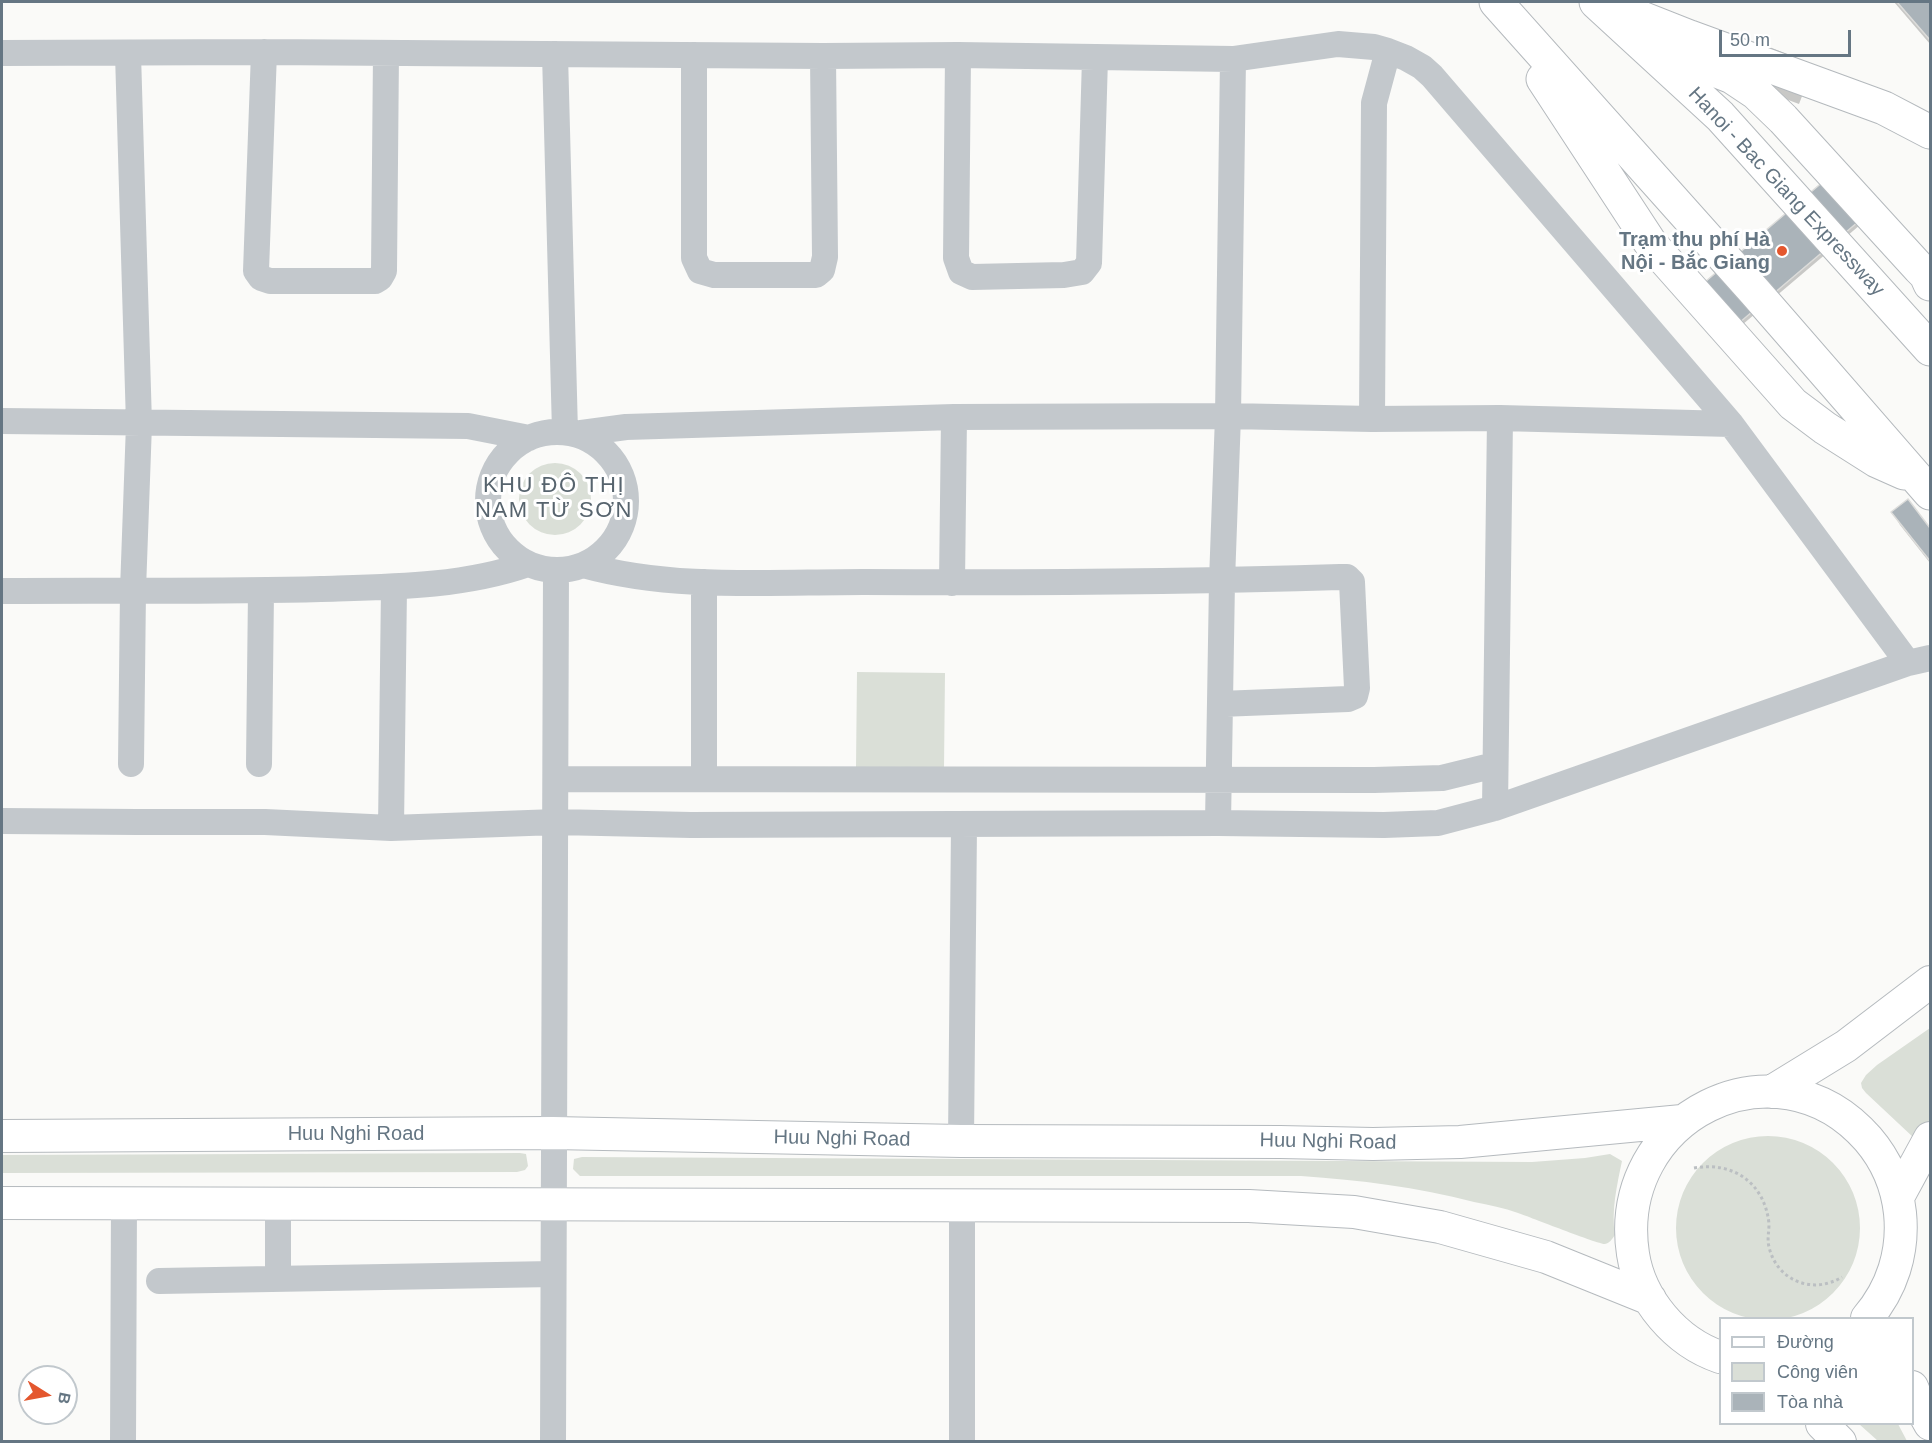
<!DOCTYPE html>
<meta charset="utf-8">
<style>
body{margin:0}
#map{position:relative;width:1932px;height:1443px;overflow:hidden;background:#fafaf8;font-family:Helvetica,sans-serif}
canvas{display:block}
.frame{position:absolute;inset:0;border:3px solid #657683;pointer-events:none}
.legend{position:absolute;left:1719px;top:1317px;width:195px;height:108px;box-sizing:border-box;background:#fff;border:2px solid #c1c8cd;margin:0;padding:8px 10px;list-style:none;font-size:18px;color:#657683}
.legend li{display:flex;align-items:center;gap:12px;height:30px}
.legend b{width:30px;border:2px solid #c1c8cd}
.north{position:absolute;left:18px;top:1365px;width:60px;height:60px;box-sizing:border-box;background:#fff;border:2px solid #c1c8cd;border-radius:50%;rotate:101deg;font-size:16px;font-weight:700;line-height:24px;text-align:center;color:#657683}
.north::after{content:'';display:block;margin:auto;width:21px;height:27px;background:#e4572e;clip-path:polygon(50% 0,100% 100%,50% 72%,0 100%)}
.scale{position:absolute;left:1719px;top:30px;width:132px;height:27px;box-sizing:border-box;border:3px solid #657683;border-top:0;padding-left:8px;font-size:18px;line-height:21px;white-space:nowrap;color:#657683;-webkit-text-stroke:4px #fff;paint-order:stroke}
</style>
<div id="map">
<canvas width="1932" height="1443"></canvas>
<div class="frame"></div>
<ul class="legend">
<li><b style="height:8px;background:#fff"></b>Đường</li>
<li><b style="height:16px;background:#dadfd7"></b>Công viên</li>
<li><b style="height:16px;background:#aab3b9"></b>Tòa nhà</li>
</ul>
<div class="north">B</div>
<div class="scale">50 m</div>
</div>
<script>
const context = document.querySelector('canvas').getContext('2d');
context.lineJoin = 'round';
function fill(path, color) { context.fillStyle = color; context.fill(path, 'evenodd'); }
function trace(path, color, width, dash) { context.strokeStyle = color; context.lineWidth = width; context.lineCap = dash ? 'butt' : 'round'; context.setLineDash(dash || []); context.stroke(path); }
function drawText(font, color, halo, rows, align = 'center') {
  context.font = font + ' Helvetica,sans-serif'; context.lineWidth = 6; context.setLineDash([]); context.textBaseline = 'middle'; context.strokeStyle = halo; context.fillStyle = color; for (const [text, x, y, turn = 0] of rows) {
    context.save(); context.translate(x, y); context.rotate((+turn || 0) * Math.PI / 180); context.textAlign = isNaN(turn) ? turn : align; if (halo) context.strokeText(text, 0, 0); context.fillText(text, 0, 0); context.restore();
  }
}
const green = new Path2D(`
 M519 499a36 36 0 1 1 72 0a36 36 0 1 1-72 0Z
 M 857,672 L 945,673 L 944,768 L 856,767 Z
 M 1930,1028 L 1930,1129 L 1914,1138 L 1866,1093 L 1862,1088 L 1861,1083 L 1866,1075 L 1877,1065 Z
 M1676 1228a92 92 0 1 1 184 0a92 92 0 1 1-184 0Z
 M 520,1153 L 526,1154 L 528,1166 L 525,1170 L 517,1172 L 2,1173 L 2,1155 Z
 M 1610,1154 L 1622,1161 C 1617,1185 1611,1211 1615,1235 C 1612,1239 1610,1243 1605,1244 C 1600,1245 1530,1217 1518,1213 C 1504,1208 1489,1205 1474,1202 C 1417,1187 1360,1180 1301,1176 L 580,1176 L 573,1169 L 574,1159 L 582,1157 L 1532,1162 L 1585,1158 Z
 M 1859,1424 L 1898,1424 L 1907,1441 L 1878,1441 Z`);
const shadow = new Path2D(`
 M 1894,2 L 1930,2 L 1930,44 Z
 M 1762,44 L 1804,61 L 1811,73 L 1799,104 L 1756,88 L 1749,75 Z
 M 1873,214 L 1729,336 L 1696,297 Z
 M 1907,501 L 1930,530 L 1930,563 L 1900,525 L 1893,513 Z`);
const building = new Path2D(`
 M 1897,2 L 1930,2 L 1930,40 Z
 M 1838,169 L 1872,210 L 1726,334 L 1692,293 Z
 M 1908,499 L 1930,528 L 1930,561 L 1891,512 Z`);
const path = new Path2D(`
 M 1694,1168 C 1733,1161 1765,1183 1769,1224 C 1769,1232 1767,1239 1769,1247 C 1777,1281 1813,1295 1842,1277`);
const minor = new Path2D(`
 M 264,52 L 256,271 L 261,278 L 270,281 L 375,281 L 380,278 L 384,271 L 386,53
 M 2,53 L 264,52 L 823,56 L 958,55 L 1233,59 L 1338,44 L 1374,47 L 1388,51 L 1406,58 L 1422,67 L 1432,76 L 1731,424 L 1908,663
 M 128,54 L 139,424 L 133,590 L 131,764
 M 555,54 L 565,432
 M 694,55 L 694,258 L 700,271 L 714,275 L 816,275 L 822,270 L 825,257 L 823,56
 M 958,55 L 956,258 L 961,272 L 972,277 L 1064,275 L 1082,272 L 1089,263 L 1095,58
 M 1372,419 L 1374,103 L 1388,51
 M 2,421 L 468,426 L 529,438
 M488 501a69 69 0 1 1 138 0a69 69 0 1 1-138 0Z
 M 574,434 L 626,427 L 954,417 L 1228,416 L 1372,419 L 1500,418 L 1731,424
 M 583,565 C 673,590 770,582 863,582 C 1022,583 1181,582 1340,577 L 1347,577 L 1352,582 L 1357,688 L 1355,696 L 1348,699 L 1220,704
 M 952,583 L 954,417
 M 2,591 C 108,590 215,592 321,589 C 390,587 462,587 528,564
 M 259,764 L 261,591
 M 704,778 L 704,582
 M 556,779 L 1374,780 L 1442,778 L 1495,765
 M 1495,808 L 1500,418
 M 2,821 L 137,822 L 265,822 L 391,828 L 556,822 L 691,825 L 1218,823 L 1384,825 L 1438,823 L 1495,808 L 1908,663 L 1930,658
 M 1218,823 L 1222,581 L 1228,416 L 1233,59
 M 391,828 L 394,587
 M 961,1141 L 964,825
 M 278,1204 L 278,1278
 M 962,1206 L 962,1442
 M 159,1281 L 553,1274
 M 123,1442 L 124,1203
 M 553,1442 C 553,1151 557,860 556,570`);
const major = new Path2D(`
 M 1771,1092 L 1846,1046 L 1930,982
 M 2,1136 L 553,1133 L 961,1141 L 1280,1142 L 1373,1144 L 1460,1142 L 1682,1121
 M 1898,1197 L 1930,1138
 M 2,1203 L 1249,1206 L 1354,1212 L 1440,1227 L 1546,1257 L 1650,1299
 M 1720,1357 C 1676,1342 1640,1300 1633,1254 C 1612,1117 1776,1034 1868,1139 C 1886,1160 1897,1186 1900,1213 C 1904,1252 1892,1289 1867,1318
 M 1912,1387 L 1920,1406 L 1930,1424
 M 1822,1424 L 1840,1442`);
const highway = new Path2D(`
 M 1496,2 L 1755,292 L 1930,493
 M 1596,2 L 1720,116 L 1930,349
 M 1614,2 L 1629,13 L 1690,37 L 1884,108 L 1930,132
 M 1656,47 L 1732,77 L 1756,93 L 1783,119 L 1919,268 L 1926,275 L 1930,284
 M 1543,79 L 1651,244 L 1793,404 L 1825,428 L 1877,461 L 1904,473`);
const markers = [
 [1782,251,6,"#e4572e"]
];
const streetNames = [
 ["Hanoi - Bac Giang Expressway",1786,192,47],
 ["Huu Nghi Road",356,1134],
 ["Huu Nghi Road",842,1139,1],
 ["Huu Nghi Road",1328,1142,1]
];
const poiNames = [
 ["Trạm thu phí Hà",1770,240],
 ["Nội - Bắc Giang",1770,263]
];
const quarterNames = [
 ["KHU ĐÔ THỊ",554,486],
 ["NAM TỪ SƠN",554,511]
];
fill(green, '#dadfd7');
fill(shadow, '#0003');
fill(building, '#aab3b9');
trace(building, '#dcdcda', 1.5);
trace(major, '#b5babe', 34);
trace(highway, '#b4b9bd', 35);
trace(path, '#bbbfc2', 3, [3, 3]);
trace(minor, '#c3c8cc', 26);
trace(major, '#fff', 32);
trace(highway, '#fff', 33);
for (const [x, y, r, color] of markers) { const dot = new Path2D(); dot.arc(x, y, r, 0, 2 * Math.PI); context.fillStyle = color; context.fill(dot); trace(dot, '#fff', 2); }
drawText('20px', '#657683', '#fff', streetNames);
drawText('bold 20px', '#657683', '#fff', poiNames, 'right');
context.letterSpacing = '1.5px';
drawText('22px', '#57646e', '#fff', quarterNames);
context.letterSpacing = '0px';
</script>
